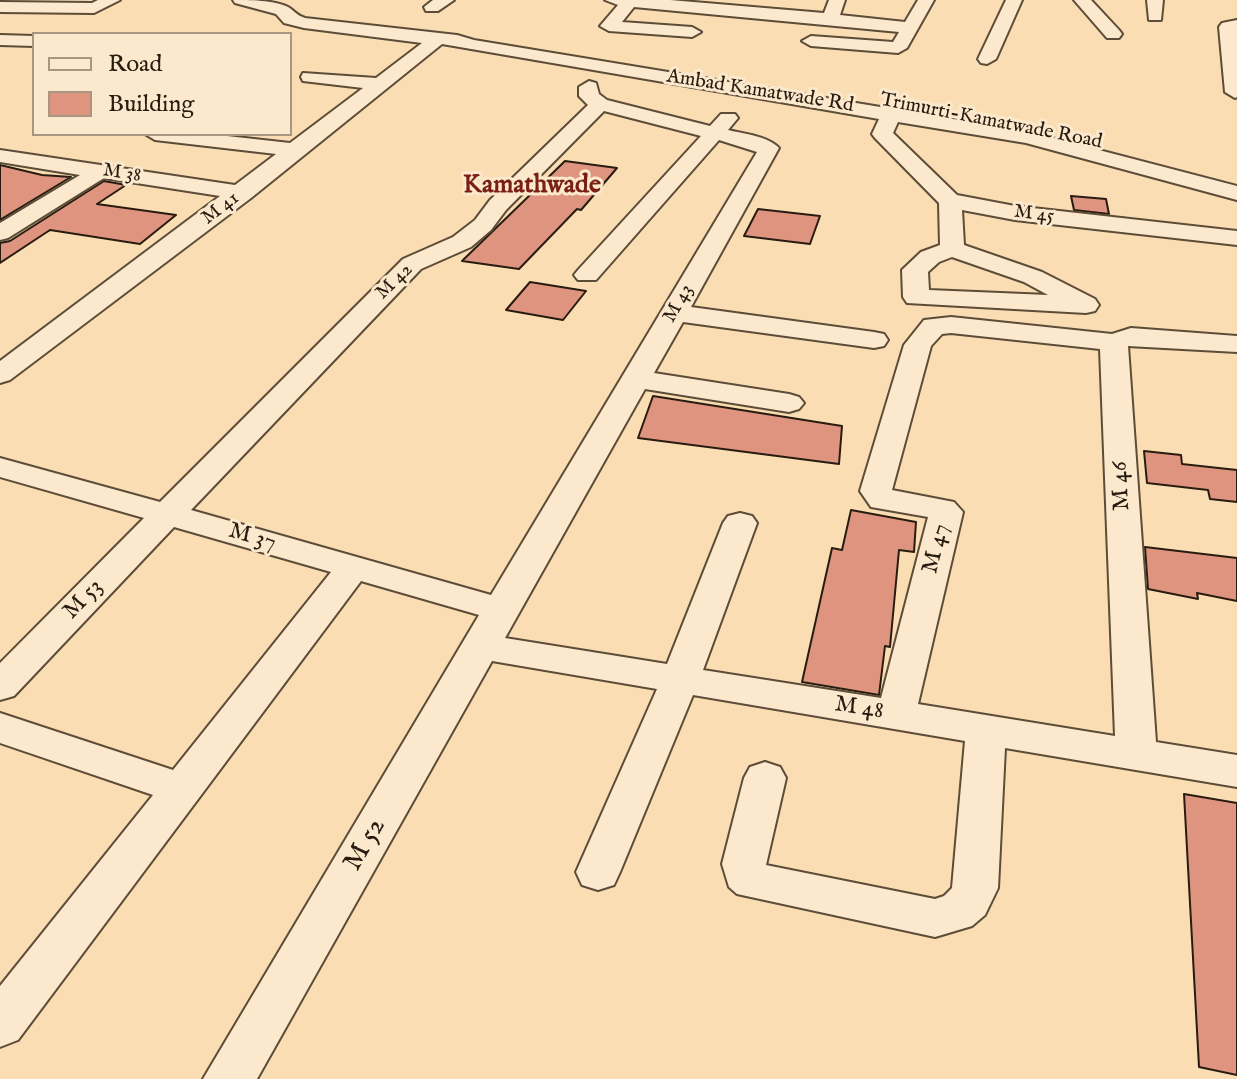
<!DOCTYPE html>
<style>
body{margin:0}
#map{position:relative;width:1237px;height:1079px;overflow:hidden;background:#faddb2;font-family:"IM FELL English",serif}
canvas{display:block}
.legend{position:absolute;left:32px;top:32px;width:260px;height:104px;box-sizing:border-box;background:#fce9cd;border:2px solid #a79781;margin:0;padding:10px 14px;list-style:none;font-size:24px;color:#281c10}
.legend li{display:flex;align-items:center;gap:16px;height:40px}
.legend b{width:40px;border:2px solid #a79781}
</style>
<div id="map">
<canvas width="1237" height="1079"></canvas>
<ul class="legend">
<li><b style="height:10px;background:#fce9cd"></b>Road</li>
<li><b style="height:22px;background:#de947e"></b>Building</li>
</ul>
</div>
<script>
const context = document.querySelector('canvas').getContext('2d');
context.lineJoin = 'round';
function fill(path, color) { context.fillStyle = color; context.fill(path, 'evenodd'); }
function trace(path, color, width, dash) { context.strokeStyle = color; context.lineWidth = width; context.lineCap = dash ? 'butt' : 'round'; context.setLineDash(dash || []); context.stroke(path); }
function drawText(font, color, halo, rows, align = 'center') {
  context.font = font + ' "IM FELL English",serif'; context.lineWidth = 6; context.setLineDash([]); context.textBaseline = 'middle'; context.strokeStyle = halo; context.fillStyle = color; for (const [text, x, y, turn = 0] of rows) {
    context.save(); context.translate(x, y); context.rotate((+turn || 0) * Math.PI / 180); context.textAlign = isNaN(turn) ? turn : align; if (halo) context.strokeText(text, 0, 0); context.fillText(text, 0, 0); context.restore();
  }
}
const building = new Path2D(`
 M 565,161 L 617,168 L 581,210 L 577,209 L 519,269 L 462,261 Z
 M 0,165 L 42,175 L 71,177 L 0,220 Z
 M 104,181 L 126,185 L 97,204 L 176,215 L 140,244 L 50,230 L 0,263 L 0,243 L 10,241 Z
 M 1071,196 L 1106,199 L 1109,214 L 1074,210 Z
 M 758,209 L 820,216 L 810,244 L 744,236 Z
 M 530,282 L 586,291 L 563,320 L 506,310 Z
 M 653,396 L 842,426 L 839,464 L 638,438 Z
 M 1144,451 L 1181,455 L 1182,464 L 1237,470 L 1237,502 L 1210,499 L 1208,490 L 1147,483 Z
 M 851,510 L 916,522 L 914,552 L 899,550 L 890,647 L 885,646 L 879,695 L 802,682 L 832,548 L 842,550 Z
 M 1145,547 L 1237,558 L 1237,601 L 1197,593 L 1198,599 L 1148,589 Z
 M 1184,794 L 1237,803 L 1237,1075 L 1199,1067 Z`);
const minor = new Path2D(`
 M 98,0 L 120,0 L 94,13 L 0,12 L 0,2 L 92,3 Z
 M 233,0 C 249,0 274,0 288,7 C 296,12 296,15 305,18 L 457,35 L 474,40 L 1026,131 L 1237,186 L 1237,200 L 1026,143 L 898,122 L 893,133 L 957,195 L 1015,206 L 1237,231 L 1237,245 L 1015,220 L 962,210 L 964,245 L 1042,272 L 1095,299 L 1099,305 L 1095,311 L 1086,313 L 907,303 L 903,297 L 902,270 L 921,252 L 940,245 L 939,203 L 875,138 L 872,134 L 879,119 L 442,44 L 251,198 L 10,380 L 0,383 L 0,361 L 220,196 L 104,178 L 8,238 L 0,240 L 0,223 L 80,175 L 0,162 L 0,150 L 235,185 L 276,154 L 155,140 L 145,134 L 209,134 L 290,143 L 363,88 L 303,81 L 301,77 L 303,73 L 376,78 L 422,43 L 304,28 L 284,23 L 276,14 L 235,3 ZM 952,257 L 1024,282 L 1048,295 L 929,290 L 928,272 L 939,262 Z
 M 433,0 L 454,0 L 438,11 L 426,11 L 424,7 Z
 M 605,0 L 670,0 L 824,13 L 829,0 L 845,0 L 840,15 L 905,22 L 918,0 L 934,0 L 907,48 L 898,53 L 811,46 L 802,41 L 811,36 L 893,42 L 899,32 L 634,7 L 622,22 L 692,27 L 701,32 L 692,37 L 609,31 L 600,26 L 618,5 Z
 M 1006,0 L 1022,0 L 996,59 L 987,64 L 981,63 L 978,59 Z
 M 1074,0 L 1091,0 L 1119,30 L 1122,34 L 1119,38 L 1107,38 Z
 M 1147,0 L 1163,0 L 1161,20 L 1149,20 Z
 M 1237,20 L 1237,97 L 1235,98 L 1225,92 L 1219,27 L 1222,23 Z
 M 0,35 L 34,36 L 34,46 L 0,45 Z
 M 589,81 L 596,83 L 599,94 L 607,100 L 710,126 L 721,114 L 735,114 L 738,118 L 728,130 C 744,134 768,136 779,148 L 691,307 L 874,332 L 884,334 L 888,340 L 884,346 L 874,348 L 683,322 L 654,373 L 789,394 L 799,397 L 804,403 L 799,409 L 789,412 L 645,389 L 505,638 L 667,664 L 723,523 L 728,516 L 740,513 L 752,516 L 757,523 L 703,670 L 881,698 L 928,517 L 871,507 L 860,491 L 904,345 L 924,320 L 951,317 L 1112,334 L 1131,328 L 1237,336 L 1237,352 L 1128,346 L 1156,742 L 1237,755 L 1237,787 L 1005,748 L 998,888 L 985,915 L 972,926 L 935,937 L 737,894 L 729,887 L 722,864 L 744,778 L 750,767 L 765,762 L 780,767 L 786,778 L 766,865 L 935,899 L 944,896 L 952,888 L 965,741 L 693,695 L 620,872 L 614,885 L 598,890 L 582,885 L 576,872 L 657,689 L 492,661 L 257,1079 L 203,1079 L 479,615 L 361,581 L 18,1040 L 0,1047 L 0,986 L 153,795 L 0,743 L 0,713 L 173,770 L 331,572 L 174,527 L 14,696 L 0,700 L 0,663 L 144,518 L 0,477 L 0,458 L 160,502 L 403,259 L 453,237 L 475,220 L 490,200 L 588,105 L 579,96 L 579,87 ZM 604,111 L 701,136 L 578,270 L 574,275 L 578,280 L 596,280 L 719,140 L 757,152 L 491,595 L 191,510 L 421,269 L 471,247 L 491,230 L 506,210 ZM 951,333 L 1100,349 L 1115,736 L 918,704 L 963,512 L 954,502 L 892,490 L 931,346 L 942,334 Z`);
const farStreetnames = [
 ["Ambad Kamatwade Rd",760,92,9],
 ["Trimurti-Kamatwade Road",991,122,11],
 ["M 38",122,174,9],
 ["M 41",221,209,-37],
 ["M 45",1034,215,7],
 ["M 42",395,282,-44],
 ["M 43",679,304,-60]
];
const streetNames = [
 ["M 46",1122,486,-93],
 ["M 37",252,538,16],
 ["M 47",937,549,-76],
 ["M 53",84,600,-46],
 ["M 48",859,709,9]
];
const farDistrictnames = [
 ["Kamathwade",532,187]
];
const nearStreetnames = [
 ["M 52",366,845,-60]
];
fill(building, '#de947e');
trace(building, '#281c10', 2);
trace(minor, '#5c4c38', 4);
fill(minor, '#fce9cd');
drawText('20px', '#281c10', '#fce9cd', farStreetnames);
drawText('24px', '#281c10', '#fce9cd', streetNames);
drawText('bold 26px', '#7a1f14', '#fce9cd', farDistrictnames);
drawText('28px', '#281c10', '#fce9cd', nearStreetnames);
</script>
